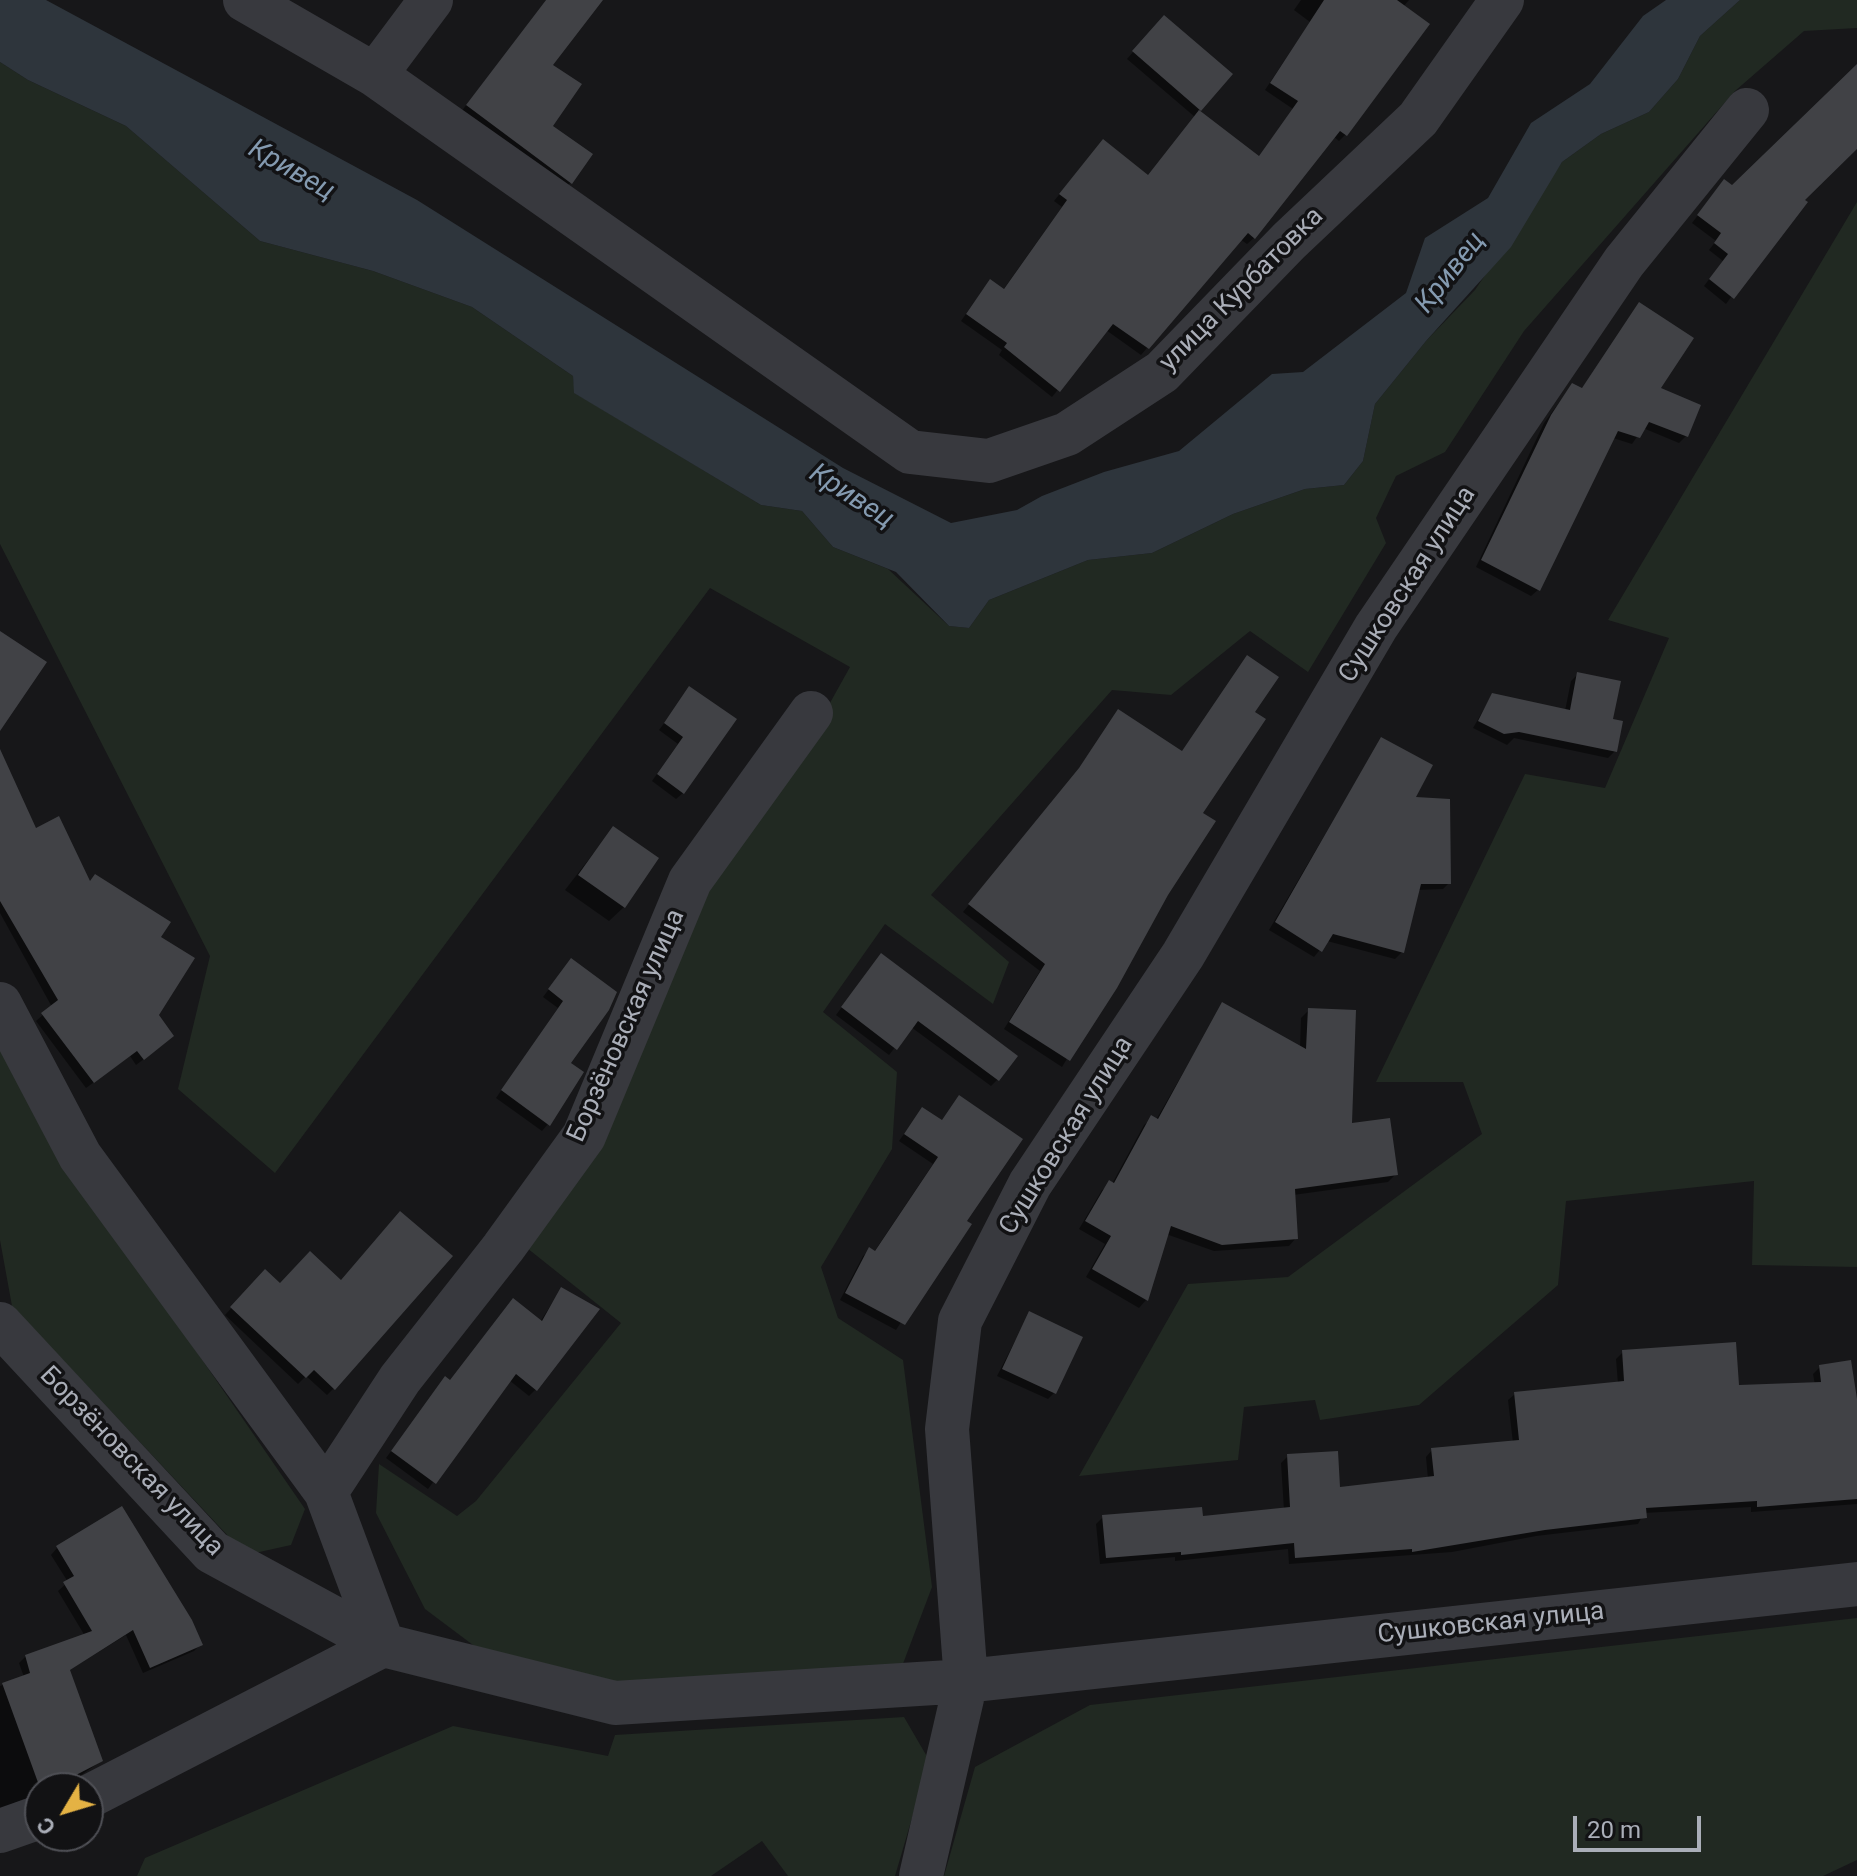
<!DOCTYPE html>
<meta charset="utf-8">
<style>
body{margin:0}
#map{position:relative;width:1857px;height:1876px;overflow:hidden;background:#171719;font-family:Roboto,sans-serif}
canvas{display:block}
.north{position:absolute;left:24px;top:1772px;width:80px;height:80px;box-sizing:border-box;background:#121214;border:2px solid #4f5056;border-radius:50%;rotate:232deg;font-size:22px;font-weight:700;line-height:32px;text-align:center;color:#aaaeb8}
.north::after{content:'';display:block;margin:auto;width:28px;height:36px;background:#e4b244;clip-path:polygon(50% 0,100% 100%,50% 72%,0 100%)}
.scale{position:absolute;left:1573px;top:1816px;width:128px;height:36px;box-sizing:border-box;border:4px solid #aaaeb8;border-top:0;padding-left:10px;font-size:24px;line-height:28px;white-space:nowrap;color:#aaaeb8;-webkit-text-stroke:6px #121214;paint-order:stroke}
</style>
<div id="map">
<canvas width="1857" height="1876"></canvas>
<div class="north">С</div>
<div class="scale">20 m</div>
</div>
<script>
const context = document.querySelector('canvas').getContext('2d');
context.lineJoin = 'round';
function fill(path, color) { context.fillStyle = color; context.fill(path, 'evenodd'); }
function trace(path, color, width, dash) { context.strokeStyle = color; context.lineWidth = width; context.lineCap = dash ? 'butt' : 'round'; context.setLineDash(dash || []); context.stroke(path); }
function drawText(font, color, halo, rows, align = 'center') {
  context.font = font + ' Roboto,sans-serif'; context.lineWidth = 7; context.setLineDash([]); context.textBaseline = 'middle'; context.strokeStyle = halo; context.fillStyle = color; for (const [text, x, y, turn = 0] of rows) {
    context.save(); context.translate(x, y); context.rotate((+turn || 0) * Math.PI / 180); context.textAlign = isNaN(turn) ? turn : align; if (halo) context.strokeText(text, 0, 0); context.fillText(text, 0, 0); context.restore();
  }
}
const green = new Path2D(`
 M 1740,0 L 1857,0 L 1857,28 L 1804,31 L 1735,91 L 1524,331 L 1445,452 L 1396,476 L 1376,518 L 1386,543 L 1308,672 L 1250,631 L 1171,695 L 1112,690 L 931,895 L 1009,962 L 993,1004 L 885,924 L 823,1012 L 897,1072 L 892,1149 L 821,1267 L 838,1318 L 903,1360 L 932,1587 L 901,1669 L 619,1690 L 485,1654 L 425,1609 L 376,1513 L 379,1464 L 457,1516 L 476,1501 L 621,1323 L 527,1248 L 719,869 L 797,762 L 850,667 L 710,588 L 275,1173 L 178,1089 L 210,956 L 0,544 L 0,62 L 28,80 L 126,126 L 260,241 L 373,271 L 472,307 L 573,376 L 575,393 L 761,505 L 802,511 L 833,547 L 888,569 L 949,626 L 969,628 L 989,600 L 1088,560 L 1152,553 L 1233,514 L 1305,489 L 1344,485 L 1363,461 L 1375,404 L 1426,341 L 1475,290 L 1562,162 L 1601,134 L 1649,112 L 1678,79 L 1700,36 Z
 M 1857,202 L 1857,1267 L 1752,1265 L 1754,1181 L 1566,1201 L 1558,1285 L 1419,1405 L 1320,1420 L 1315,1400 L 1244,1407 L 1238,1460 L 1079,1476 L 1188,1284 L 1288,1277 L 1482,1134 L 1463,1082 L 1376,1082 L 1525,774 L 1605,788 L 1669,638 L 1608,620 Z
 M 0,1036 L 70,1168 L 305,1509 L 291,1545 L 246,1555 L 12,1306 L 0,1240 Z
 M 1857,1618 L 1857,1860 L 1823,1876 L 944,1876 L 975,1767 L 1090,1705 Z
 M 904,1717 L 929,1760 L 895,1876 L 788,1876 L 762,1841 L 711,1876 L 137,1876 L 145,1858 L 453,1726 L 608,1756 L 615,1735 Z`);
const water = new Path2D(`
 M 0,0 L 46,0 L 417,200 L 843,468 L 951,523 L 1017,510 L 1042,496 L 1104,472 L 1179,451 L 1272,374 L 1303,372 L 1406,293 L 1425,238 L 1488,198 L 1531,123 L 1590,84 L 1643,16 L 1666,0 L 1740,0 L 1700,36 L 1678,79 L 1649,112 L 1601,134 L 1562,162 L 1511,247 L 1426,341 L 1375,404 L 1363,461 L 1344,485 L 1305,489 L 1233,514 L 1152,553 L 1088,560 L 989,600 L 969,628 L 949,626 L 896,572 L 833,547 L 802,511 L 761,505 L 574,393 L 573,376 L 472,307 L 373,271 L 260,241 L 126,126 L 28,80 L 0,62 Z`);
const shadow = new Path2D(`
 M 546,0 L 601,0 L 550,66 L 551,126 L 571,182 L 564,189 L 461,112 Z
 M 1301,0 L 1409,0 L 1403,7 L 1427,24 L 1345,135 L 1339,141 L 1333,136 L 1254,238 L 1247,244 L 1240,239 L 1141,355 L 1106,330 L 1052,397 L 999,355 L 1002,350 L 961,321 L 984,288 L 1003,290 L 1062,207 L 1054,201 L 1097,148 L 1147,177 L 1195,117 L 1127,59 L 1157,24 L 1230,74 L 1198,111 L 1258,158 L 1293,109 L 1265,90 L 1310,22 L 1294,10 Z
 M 1857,70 L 1857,147 L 1802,200 L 1726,304 L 1704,286 L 1723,261 L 1709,250 L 1716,241 L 1692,223 L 1718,189 L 1732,188 Z
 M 1639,304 L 1658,389 L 1698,406 L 1686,436 L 1679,443 L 1643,428 L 1632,444 L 1613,438 L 1538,590 L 1531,596 L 1476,567 L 1544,423 L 1572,385 L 1581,390 Z
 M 1247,658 L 1200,813 L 1166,894 L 1062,1067 L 1004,1029 L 1040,971 L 963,912 L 1073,777 L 1118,711 L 1181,753 Z
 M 1577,675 L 1611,721 L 1615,751 L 1608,758 L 1514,738 L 1507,745 L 1473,728 L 1492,695 L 1565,711 L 1571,681 Z
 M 690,689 L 683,793 L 676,799 L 652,781 L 678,744 L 659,730 Z
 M 1381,739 L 1413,799 L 1449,883 L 1443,889 L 1417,890 L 1402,952 L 1395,959 L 1327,941 L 1314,957 L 1269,930 Z
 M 0,753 L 35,830 L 88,883 L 158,938 L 156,1015 L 165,1043 L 136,1065 L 130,1056 L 86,1088 L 36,1021 L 52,1007 L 0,913 Z
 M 613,828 L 624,907 L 609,921 L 565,890 Z
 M 875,962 L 998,1079 L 991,1086 L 911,1027 L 889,1055 L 836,1015 Z
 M 565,968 L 568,1063 L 548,1124 L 542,1131 L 496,1098 L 558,1008 L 543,997 Z
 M 1222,1005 L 1300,1048 L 1301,1018 L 1309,1010 L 1350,1126 L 1396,1174 L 1388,1182 L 1293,1195 L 1296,1238 L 1289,1246 L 1214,1251 L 1166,1234 L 1146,1300 L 1139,1308 L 1086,1277 L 1105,1244 L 1079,1229 L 1102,1190 L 1112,1184 L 1144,1125 L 1152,1118 L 1156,1120 Z
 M 922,1109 L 965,1221 L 896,1330 L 840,1300 L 863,1256 L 870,1250 L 874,1252 L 933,1164 L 899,1141 Z
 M 265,1272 L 334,1388 L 327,1395 L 306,1376 L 298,1384 L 225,1315 Z
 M 561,1289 L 536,1389 L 529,1396 L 509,1380 L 428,1489 L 386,1458 L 445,1379 L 449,1382 L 540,1322 Z
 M 1029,1314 L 1054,1393 L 1048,1399 L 997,1376 Z
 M 1623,1352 L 1737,1387 L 1815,1385 L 1813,1374 L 1820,1367 L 1857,1412 L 1857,1504 L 1751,1512 L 1751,1507 L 1644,1513 L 1638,1524 L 1536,1536 L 1452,1552 L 1289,1564 L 1288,1549 L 1175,1561 L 1175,1557 L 1100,1564 L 1096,1524 L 1103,1517 L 1201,1519 L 1284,1510 L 1281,1463 L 1288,1456 L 1338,1489 L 1428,1479 L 1426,1457 L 1432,1450 L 1513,1443 L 1508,1400 L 1515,1394 L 1618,1384 L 1616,1359 Z
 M 57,1548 L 201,1644 L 194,1651 L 143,1673 L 126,1635 L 68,1671 L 101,1761 L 63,1788 L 40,1788 L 40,1800 L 24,1799 L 0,1809 L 0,1686 L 24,1677 L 19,1663 L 26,1656 L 85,1636 L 58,1591 L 68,1582 L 51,1555 Z`);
const building = new Path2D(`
 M 546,0 L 603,0 L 553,65 L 582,84 L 553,126 L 593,154 L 572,184 L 466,105 Z
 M 1324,0 L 1397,0 L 1430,24 L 1347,136 L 1340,131 L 1255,239 L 1248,233 L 1149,349 L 1113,324 L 1060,392 L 1004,347 L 1007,343 L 966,314 L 990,279 L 1004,289 L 1067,200 L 1059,194 L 1103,139 L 1148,175 L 1199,110 L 1259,156 L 1298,101 L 1270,83 Z
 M 1164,15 L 1233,74 L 1201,111 L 1132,51 Z
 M 1857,64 L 1857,149 L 1805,200 L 1808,202 L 1734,299 L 1709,279 L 1728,254 L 1714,243 L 1721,233 L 1697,215 L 1724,179 L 1732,185 Z
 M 1639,302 L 1694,338 L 1661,388 L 1701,405 L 1688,437 L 1649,422 L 1640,438 L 1618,431 L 1540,591 L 1481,560 L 1551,415 L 1572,383 L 1582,388 Z
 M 0,631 L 47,662 L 0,731 Z
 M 1247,655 L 1279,677 L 1255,712 L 1266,719 L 1203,813 L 1216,821 L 1168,895 L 1117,988 L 1070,1061 L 1009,1022 L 1045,964 L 968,904 L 1079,768 L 1118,709 L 1182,751 Z
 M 1577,672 L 1621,681 L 1613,719 L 1623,721 L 1617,752 L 1519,732 L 1504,734 L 1478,721 L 1492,693 L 1570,710 Z
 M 689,686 L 737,719 L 684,794 L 657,774 L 683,737 L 664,723 Z
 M 1381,737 L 1433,765 L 1416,797 L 1450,799 L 1451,884 L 1421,884 L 1404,953 L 1333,934 L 1322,952 L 1275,922 Z
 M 0,749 L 36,828 L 59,816 L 90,881 L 95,874 L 171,922 L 161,937 L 195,958 L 159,1015 L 174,1036 L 144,1060 L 137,1051 L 94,1083 L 41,1013 L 58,1000 L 0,901 Z
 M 613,826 L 659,858 L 625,908 L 578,875 Z
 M 881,953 L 1018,1056 L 999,1081 L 918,1021 L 897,1050 L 841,1007 Z
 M 571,958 L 617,992 L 609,1010 L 571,1063 L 584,1072 L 550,1126 L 501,1090 L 563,1001 L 548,989 Z
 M 1222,1002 L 1306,1049 L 1308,1008 L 1356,1010 L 1352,1123 L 1390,1118 L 1398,1175 L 1295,1189 L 1298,1239 L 1222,1245 L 1171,1226 L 1148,1301 L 1092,1269 L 1111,1236 L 1085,1221 L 1109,1180 L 1114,1183 L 1151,1115 L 1158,1119 Z
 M 959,1095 L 1023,1139 L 967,1221 L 972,1224 L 905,1325 L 845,1293 L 869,1247 L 875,1251 L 938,1157 L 904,1134 L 922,1107 L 942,1120 Z
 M 400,1211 L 453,1256 L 335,1390 L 314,1370 L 306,1378 L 230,1307 L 265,1269 L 280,1283 L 310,1251 L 341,1280 Z
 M 561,1287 L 600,1309 L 537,1391 L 516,1374 L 436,1484 L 391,1451 L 445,1376 L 450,1380 L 513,1298 L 542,1321 Z
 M 1029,1311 L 1083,1337 L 1056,1394 L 1002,1369 Z
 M 1736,1342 L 1739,1385 L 1821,1382 L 1819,1365 L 1851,1360 L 1857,1399 L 1857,1499 L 1757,1507 L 1757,1501 L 1646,1508 L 1647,1518 L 1545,1530 L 1412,1552 L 1412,1549 L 1295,1558 L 1294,1543 L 1181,1555 L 1181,1552 L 1106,1558 L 1102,1515 L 1202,1507 L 1203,1516 L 1290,1507 L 1287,1454 L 1338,1451 L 1340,1487 L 1434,1476 L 1431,1448 L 1519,1440 L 1514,1392 L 1624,1381 L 1622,1350 Z
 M 122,1506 L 192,1620 L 203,1645 L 150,1668 L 133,1630 L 70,1670 L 103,1761 L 76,1775 L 65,1788 L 40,1788 L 2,1683 L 30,1673 L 25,1655 L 92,1631 L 63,1582 L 74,1576 L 56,1546 Z`);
const minor = new Path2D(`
 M 245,0 L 375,75 L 910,452 L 989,461 L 1067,434 L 1162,372 L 1289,241 L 1418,119 L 1502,0
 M 375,75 L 431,0
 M 0,1004 L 80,1156 L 326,1492 L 383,1645
 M 0,1324 L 212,1552 L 383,1645
 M 326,1492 L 400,1379 L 503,1248 L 584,1136 L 690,881 L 811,713
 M 88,1797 L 383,1645 L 615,1703 L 966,1681 L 1857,1584
 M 0,1831 L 40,1817
 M 921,1876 L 966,1681 L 947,1429 L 960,1321 L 1030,1184 L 1183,955 L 1376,627 L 1624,262 L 1747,110`);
const streetNames = [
 ["улица Курбатовка",1242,290,-45],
 ["Сушковская улица",1408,585,-57],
 ["Борзёновская улица",627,1026,-66],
 ["Сушковская улица",1067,1136,-58],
 ["Борзёновская улица",131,1462,46],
 ["Сушковская улица",1491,1624,-6]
];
const waterNames = [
 ["Кривец",291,171,30],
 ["Кривец",1451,273,-52],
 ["Кривец",851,497,33]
];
fill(green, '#212922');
fill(water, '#2e353c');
fill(shadow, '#0007');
fill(building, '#414246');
trace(minor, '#38393e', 44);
drawText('26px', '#aaaeb8', '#121214', streetNames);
drawText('italic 28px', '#849ab0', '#121214', waterNames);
</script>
